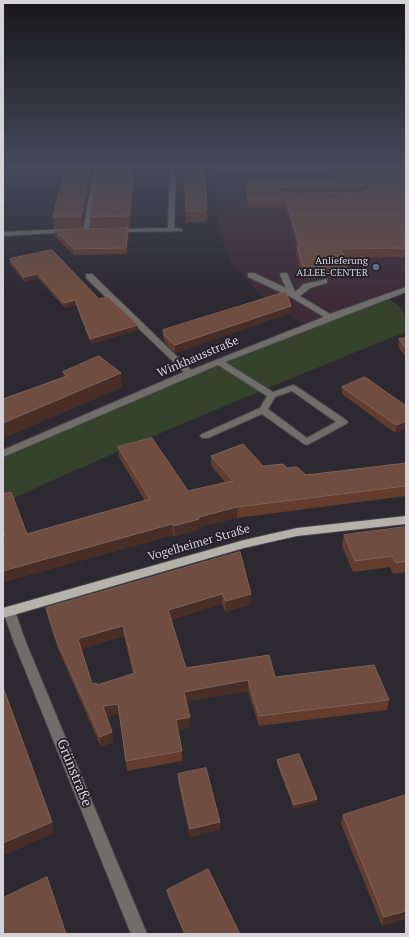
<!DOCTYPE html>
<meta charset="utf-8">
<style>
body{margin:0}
#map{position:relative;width:409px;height:937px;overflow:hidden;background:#2c2930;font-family:"PT Serif",serif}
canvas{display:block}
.frame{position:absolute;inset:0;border:4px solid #d5d3d8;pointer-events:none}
</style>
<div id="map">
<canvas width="409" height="937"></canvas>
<div class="frame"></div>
</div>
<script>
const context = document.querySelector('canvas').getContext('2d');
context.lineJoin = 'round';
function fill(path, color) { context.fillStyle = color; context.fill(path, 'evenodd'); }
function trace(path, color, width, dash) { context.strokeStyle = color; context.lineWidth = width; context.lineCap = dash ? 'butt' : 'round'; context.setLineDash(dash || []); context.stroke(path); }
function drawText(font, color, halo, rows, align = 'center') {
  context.font = font + ' "PT Serif",serif'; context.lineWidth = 3.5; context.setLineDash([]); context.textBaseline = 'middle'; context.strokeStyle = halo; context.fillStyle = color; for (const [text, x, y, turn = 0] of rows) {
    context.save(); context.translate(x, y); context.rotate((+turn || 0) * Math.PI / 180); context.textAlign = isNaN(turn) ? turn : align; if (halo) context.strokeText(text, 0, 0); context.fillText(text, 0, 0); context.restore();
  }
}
const commercial = new Path2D(`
 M 212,167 L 406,167 L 406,288 L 304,325 L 265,299 L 231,262 L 219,231 Z`);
const green = new Path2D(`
 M 386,297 C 405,310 406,309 406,332 C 270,386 136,442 3,503 L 3,455 L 119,404 Z`);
const minor = new Path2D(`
 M 94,167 L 100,167 L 89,231 L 86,233 L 83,231 Z
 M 170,167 L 176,167 L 174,228 L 182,229 L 182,231 L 113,232 L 112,231 L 115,229 L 168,228 Z
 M 67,229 L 70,231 L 69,232 L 3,236 L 3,232 Z
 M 248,273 L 254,273 L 286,288 L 280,275 L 281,273 L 287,273 L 295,292 L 304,284 L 327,279 L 327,283 L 310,288 L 300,296 L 330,314 L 406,287 L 406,292 L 225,362 L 273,392 L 293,385 L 296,386 L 346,420 L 348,422 L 346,424 L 307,445 L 304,444 L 262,414 L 208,438 L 202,438 L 200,436 L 202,434 L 260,408 L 267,396 L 218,365 L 3,457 L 3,450 L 184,372 L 86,278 L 86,274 L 92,274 L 191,370 L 324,317 L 289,296 L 248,277 ZM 292,391 L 336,422 L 307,438 L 268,409 L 275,397 Z
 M 9,606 L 13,608 L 15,611 L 25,640 L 147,934 L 131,934 L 13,640 L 3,611 L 5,608 Z`);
const major = new Path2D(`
 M 406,516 L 406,524 L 297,536 L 244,548 L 3,618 L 3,608 L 244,540 L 297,528 Z`);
const wall = new Path2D(`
 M 93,167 L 82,229 L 54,229 L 53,217 Z
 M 99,167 L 136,167 L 130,227 L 91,228 L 90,217 Z
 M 185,167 L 207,209 L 207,220 L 205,220 L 205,222 L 186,222 Z
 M 332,167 L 406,167 L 406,257 L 345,258 L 348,266 L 347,274 L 303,276 L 296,255 L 297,246 L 286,208 L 248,208 L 246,190 L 246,182 L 334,181 L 332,174 Z
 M 55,230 L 129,234 L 127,254 L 74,255 L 55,236 Z
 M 10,259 L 99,299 L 138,330 L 91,344 L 76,305 L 65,308 L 38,278 L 25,282 L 10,264 Z
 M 290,313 L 175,353 L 165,343 L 163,337 L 163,330 Z
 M 406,338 L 406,358 L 398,346 L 399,339 Z
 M 63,372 L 122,387 L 3,438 L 3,399 L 64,377 Z
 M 342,387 L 406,406 L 406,428 L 395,433 L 342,394 Z
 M 118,447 L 188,491 L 225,482 L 211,466 L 211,456 L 263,466 L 287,468 L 306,475 L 406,463 L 406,496 L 237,518 L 199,527 L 199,530 L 175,536 L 173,535 L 3,582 L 3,540 L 5,540 L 3,533 L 3,494 L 27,534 L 145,501 L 119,457 Z
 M 406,527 L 406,572 L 393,574 L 390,567 L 353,572 L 342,546 L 344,535 Z
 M 240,552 L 251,594 L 251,604 L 226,612 L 222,604 L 170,620 L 186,668 L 275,677 L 389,700 L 387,710 L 259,726 L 248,691 L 186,701 L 190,727 L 178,730 L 182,751 L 182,761 L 127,771 L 119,714 L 107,716 L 112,732 L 113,742 L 101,747 L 58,649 L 48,618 L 46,608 ZM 124,636 L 133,674 L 97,685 L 92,684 L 81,649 Z
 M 277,760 L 317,803 L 294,809 L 277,764 Z
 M 178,774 L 220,830 L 190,837 L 178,782 Z
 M 343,815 L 406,919 L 382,926 L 341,824 Z
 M 167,890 L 240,934 L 184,934 L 167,894 Z`);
const shadedWall = new Path2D(`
 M 90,167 L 93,167 L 82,229 L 81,217 Z
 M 134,167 L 136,167 L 130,227 L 129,216 Z
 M 369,183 L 368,191 L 362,194 L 363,186 Z
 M 283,187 L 283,194 L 279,191 Z
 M 128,228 L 129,234 L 127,254 L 126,248 Z
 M 38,274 L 38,278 L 25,282 L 24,277 Z
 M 75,300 L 76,305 L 65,308 L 64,303 Z
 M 291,306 L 290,313 L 175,353 L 175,345 Z
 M 138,325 L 138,330 L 91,344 L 90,339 Z
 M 121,373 L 122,387 L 3,438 L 3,423 Z
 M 406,421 L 406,428 L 395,433 L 396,425 Z
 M 237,507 L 237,518 L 199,527 L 199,530 L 175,536 L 174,526 L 199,517 Z
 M 172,524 L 173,535 L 3,582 L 3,571 Z
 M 222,594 L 222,604 L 168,620 L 168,610 Z
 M 251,594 L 251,604 L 226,612 L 226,601 Z
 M 123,626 L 124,636 L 79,650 L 78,639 Z
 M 248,680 L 248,691 L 184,702 L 184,692 Z
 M 118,704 L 119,714 L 105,716 L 103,706 Z
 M 190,717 L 190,727 L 176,730 L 176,720 Z
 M 112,732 L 113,742 L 101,747 L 100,737 Z
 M 317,799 L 317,803 L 294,809 L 294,805 Z
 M 52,822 L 54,833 L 3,856 L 3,843 Z
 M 220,822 L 220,830 L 190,837 L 190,829 Z
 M 406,911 L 406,919 L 382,926 L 384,917 Z`);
const building = new Path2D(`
 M 67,167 L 90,167 L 81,217 L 53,217 Z
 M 99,167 L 134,167 L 129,216 L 90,217 Z
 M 185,167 L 205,167 L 207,209 L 205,209 L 205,211 L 186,211 Z
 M 332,167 L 406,167 L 406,248 L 341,249 L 348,266 L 303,267 L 297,246 L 306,243 L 299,243 L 286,200 L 248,200 L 246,182 L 338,181 ZM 369,183 L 374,186 L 364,192 L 293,194 L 279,191 L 283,187 L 363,186 Z
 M 128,228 L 126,248 L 74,249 L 55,230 Z
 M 52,250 L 99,299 L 108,297 L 138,325 L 90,339 L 75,300 L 64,303 L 38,274 L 24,277 L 10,259 Z
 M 286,292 L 291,306 L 175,345 L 165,336 L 163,330 Z
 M 406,338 L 406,349 L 399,339 Z
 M 99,356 L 121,373 L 3,423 L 3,399 L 67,376 L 63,372 Z
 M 365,377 L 406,406 L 406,421 L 396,425 L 342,387 Z
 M 152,438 L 188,491 L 233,481 L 211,456 L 243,444 L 263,466 L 283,464 L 287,468 L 297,467 L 306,475 L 406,463 L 406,486 L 237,507 L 199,517 L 199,519 L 174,526 L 172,524 L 3,571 L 3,540 L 6,540 L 3,529 L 3,494 L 11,492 L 27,534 L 150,499 L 118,447 Z
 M 406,527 L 406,561 L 396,563 L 392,556 L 355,561 L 344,535 Z
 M 240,552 L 251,594 L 226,601 L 222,594 L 168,610 L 186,668 L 269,655 L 275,677 L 374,665 L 389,700 L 259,716 L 248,680 L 184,692 L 190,717 L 176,720 L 182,751 L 126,761 L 118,704 L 103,706 L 112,732 L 100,737 L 56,639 L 46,608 ZM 123,626 L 135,673 L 97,685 L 96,683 L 92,684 L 78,639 Z
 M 3,687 L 52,822 L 3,843 Z
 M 299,754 L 317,799 L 294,805 L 277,760 Z
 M 206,768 L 220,822 L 190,829 L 178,774 Z
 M 406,795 L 406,911 L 384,917 L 343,815 Z
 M 208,869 L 240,934 L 185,934 L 167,890 Z
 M 47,877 L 66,934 L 4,934 L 3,930 L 3,898 Z`);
const markers = [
 [376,267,4,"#5c6f8a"]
];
const farPoinames = [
 ["Anlieferung",368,261],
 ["ALLEE-CENTER",368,273]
];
const streetNames = [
 ["Winkhausstraße",198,357,-23],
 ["Vogelheimer Straße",199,543,-16]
];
const nearStreetnames = [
 ["Grünstraße",74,773,68]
];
fill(commercial, '#3d2c36');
fill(green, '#36432c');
trace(minor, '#47444b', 2);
trace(major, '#47444b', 2);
fill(minor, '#706e6b');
fill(major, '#b5b2aa');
fill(wall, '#633c2e');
fill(shadedWall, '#482e27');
fill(building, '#6f4d40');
trace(building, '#7f6258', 1);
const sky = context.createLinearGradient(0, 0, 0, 298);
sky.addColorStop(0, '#18171a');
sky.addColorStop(0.56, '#454959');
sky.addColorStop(1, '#45495900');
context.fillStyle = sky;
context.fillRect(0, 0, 409, 298);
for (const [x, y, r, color] of markers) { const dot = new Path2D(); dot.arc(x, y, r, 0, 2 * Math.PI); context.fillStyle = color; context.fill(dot); trace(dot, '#231f26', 1.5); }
drawText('10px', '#d5d3d8', '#231f26', farPoinames, 'right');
drawText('12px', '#d5d3d8', '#231f26', streetNames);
drawText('14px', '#d5d3d8', '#231f26', nearStreetnames);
</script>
